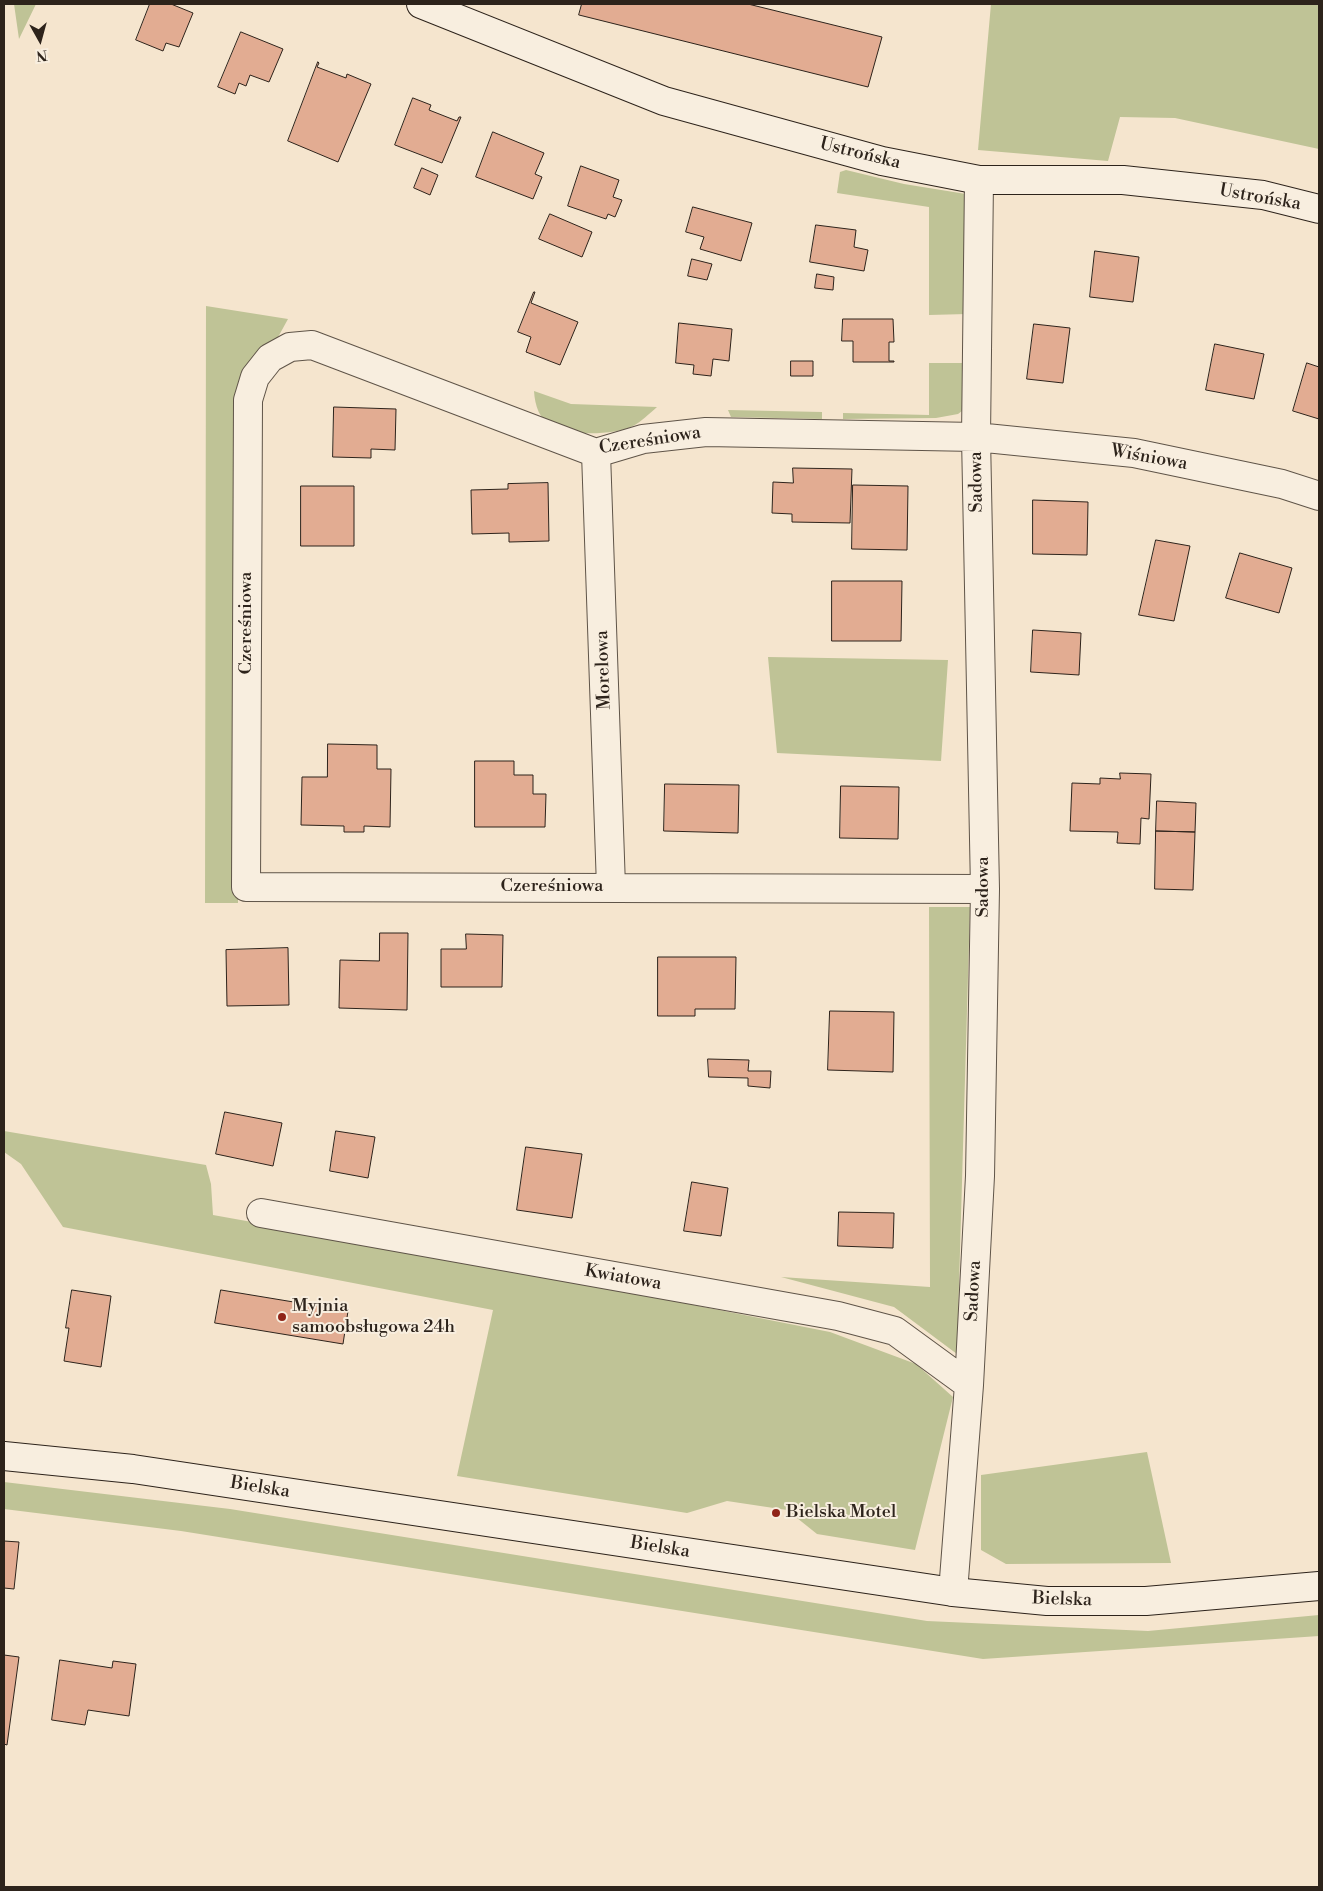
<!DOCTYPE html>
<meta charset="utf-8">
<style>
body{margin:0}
#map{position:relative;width:1323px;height:1891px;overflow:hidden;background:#f5e5ce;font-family:"Libre Bodoni",serif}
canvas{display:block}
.frame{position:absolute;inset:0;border:5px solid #2d231b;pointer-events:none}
.north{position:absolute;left:15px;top:15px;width:50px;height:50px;-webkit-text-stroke:4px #f8eedf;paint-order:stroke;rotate:173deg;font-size:14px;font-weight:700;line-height:20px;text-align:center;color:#2d231b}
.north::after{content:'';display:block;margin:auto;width:18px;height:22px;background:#2d231b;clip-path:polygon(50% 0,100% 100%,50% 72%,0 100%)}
</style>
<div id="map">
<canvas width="1323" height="1891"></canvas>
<div class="frame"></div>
<div class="north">N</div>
</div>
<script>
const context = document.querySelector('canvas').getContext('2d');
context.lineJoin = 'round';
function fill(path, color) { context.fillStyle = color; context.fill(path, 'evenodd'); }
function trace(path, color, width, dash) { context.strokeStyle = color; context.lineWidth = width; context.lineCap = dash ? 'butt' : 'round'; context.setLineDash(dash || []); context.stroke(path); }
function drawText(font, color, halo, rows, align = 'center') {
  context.font = font + ' "Libre Bodoni",serif'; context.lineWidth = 4; context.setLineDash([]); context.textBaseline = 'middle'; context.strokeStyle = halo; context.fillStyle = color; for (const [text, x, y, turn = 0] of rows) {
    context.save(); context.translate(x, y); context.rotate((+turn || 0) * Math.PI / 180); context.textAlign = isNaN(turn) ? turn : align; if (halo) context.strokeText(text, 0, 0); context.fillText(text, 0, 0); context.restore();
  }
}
const green = new Path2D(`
 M 14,4 L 36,4 L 19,39 Z
 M 991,4 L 1319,4 L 1319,149 L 1175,118 L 1120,117 L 1108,161 L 978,150 Z
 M 846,170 L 904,184 L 966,194 L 967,314 L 929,315 L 929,207 L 837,193 L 840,172 Z
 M 206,306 L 288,319 L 277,339 L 238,387 L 238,903 L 205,903 Z
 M 929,363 L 967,363 L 966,408 L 958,414 L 936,418 L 843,419 L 843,413 L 929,415 Z
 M 534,391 L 571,404 L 657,407 C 650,413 641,422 633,426 C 615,435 571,436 553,427 C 539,419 535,406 534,391 Z
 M 728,410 L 822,412 L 822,419 L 731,417 Z
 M 768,657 L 948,660 L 941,761 L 777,753 Z
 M 929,907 L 970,907 L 957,1354 L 894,1307 L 781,1277 L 930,1287 Z
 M 4,1131 L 206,1165 L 211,1184 L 213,1215 L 502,1267 L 830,1332 L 916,1364 L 953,1397 L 915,1550 L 817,1534 L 787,1510 L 727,1501 L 687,1513 L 457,1476 L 493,1310 L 63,1227 L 21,1164 L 4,1152 Z
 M 1147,1452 L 1171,1563 L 1006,1564 L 981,1550 L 981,1475 Z
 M 4,1482 L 230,1509 L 927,1621 L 1148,1631 L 1319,1615 L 1319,1636 L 983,1659 L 181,1531 L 4,1509 Z`);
const building = new Path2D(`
 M 150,4 L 171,4 L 193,13 L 179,47 L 166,43 L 163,51 L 136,40 Z
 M 582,4 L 748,4 L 882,37 L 868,87 L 579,15 Z
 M 241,32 L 283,49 L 269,82 L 250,75 L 246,86 L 239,83 L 235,94 L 218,87 Z
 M 318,62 L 319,63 L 317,67 L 346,78 L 347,74 L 371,84 L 338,162 L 288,141 Z
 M 413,98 L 431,105 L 429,110 L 457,121 L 459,117 L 461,117 L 442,163 L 395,145 Z
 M 493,132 L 544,153 L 535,174 L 542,177 L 533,199 L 476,177 Z
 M 581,166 L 619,180 L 613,197 L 622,200 L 615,217 L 608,214 L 606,219 L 568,206 Z
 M 422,168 L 438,175 L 430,195 L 414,188 Z
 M 693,207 L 752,223 L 741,261 L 700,249 L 704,237 L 686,232 Z
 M 550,214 L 592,232 L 582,257 L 539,239 Z
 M 816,225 L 856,230 L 854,247 L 868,250 L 864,271 L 810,262 Z
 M 1095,251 L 1139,257 L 1133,302 L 1090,297 Z
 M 692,259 L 712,264 L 707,280 L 688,276 Z
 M 817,274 L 834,277 L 833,290 L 815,288 Z
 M 534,292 L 535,292 L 531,303 L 578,322 L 560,365 L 526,352 L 531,337 L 518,332 Z
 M 843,319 L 893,319 L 894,342 L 889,342 L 889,361 L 894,361 L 894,362 L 853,362 L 853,341 L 842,341 Z
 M 679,323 L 732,329 L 729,361 L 713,359 L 711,376 L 693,374 L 694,365 L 676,363 Z
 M 1034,324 L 1070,328 L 1063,383 L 1027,379 Z
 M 1215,344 L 1264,354 L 1254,399 L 1206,390 Z
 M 791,361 L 813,361 L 813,376 L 791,376 Z
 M 1307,363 L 1319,367 L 1319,419 L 1293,411 Z
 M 334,407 L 396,409 L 395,450 L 371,449 L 371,458 L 333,457 Z
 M 793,468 L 852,469 L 850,523 L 792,522 L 792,514 L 772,513 L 773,482 L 793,483 Z
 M 548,483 L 549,541 L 509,542 L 509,533 L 472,534 L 471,490 L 508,489 L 508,484 Z
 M 853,485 L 908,486 L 907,550 L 852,549 Z
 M 301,486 L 354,486 L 354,546 L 301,546 Z
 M 1033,500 L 1088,502 L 1087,555 L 1033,554 Z
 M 1156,540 L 1190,546 L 1174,621 L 1139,615 Z
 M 1240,553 L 1292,568 L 1279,613 L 1226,598 Z
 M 832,581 L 902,581 L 901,641 L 832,641 Z
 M 1033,630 L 1081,633 L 1079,675 L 1031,672 Z
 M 328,744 L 377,745 L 377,769 L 391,769 L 390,827 L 364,826 L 364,832 L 344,832 L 344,826 L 301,825 L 302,777 L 327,777 Z
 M 475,761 L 514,761 L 514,775 L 533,775 L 533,794 L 546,794 L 545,827 L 475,827 Z
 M 1120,773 L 1151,774 L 1149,819 L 1141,818 L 1140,844 L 1117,843 L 1118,832 L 1070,831 L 1072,783 L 1100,784 L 1100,778 L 1120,779 Z
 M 665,784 L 739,785 L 738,833 L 664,831 Z
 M 841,786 L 899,787 L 898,839 L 840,838 Z
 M 1157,801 L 1196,803 L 1195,832 L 1156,831 Z
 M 1156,831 L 1195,832 L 1193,890 L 1155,889 Z
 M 380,933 L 408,933 L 407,1010 L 339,1008 L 340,960 L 379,961 Z
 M 466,934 L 503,935 L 502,987 L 441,987 L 441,949 L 466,949 Z
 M 288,948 L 289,1005 L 227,1006 L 226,950 Z
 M 658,957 L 736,957 L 735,1009 L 695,1009 L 695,1016 L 658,1016 Z
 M 830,1011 L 894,1012 L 893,1072 L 828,1070 Z
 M 708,1059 L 749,1060 L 748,1071 L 771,1071 L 770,1088 L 748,1086 L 748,1078 L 709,1077 Z
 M 225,1112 L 282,1123 L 273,1166 L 216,1154 Z
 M 336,1131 L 375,1137 L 368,1178 L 330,1171 Z
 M 526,1147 L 582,1154 L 572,1218 L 517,1210 Z
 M 692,1182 L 728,1188 L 721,1236 L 684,1231 Z
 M 839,1212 L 894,1213 L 893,1248 L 838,1246 Z
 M 72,1290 L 111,1296 L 101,1367 L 64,1361 L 69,1328 L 66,1328 Z
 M 221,1290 L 348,1311 L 343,1344 L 215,1323 Z
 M 4,1541 L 19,1542 L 14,1589 L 4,1588 Z
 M 4,1655 L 19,1657 L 7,1745 L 4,1744 Z
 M 60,1660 L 112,1668 L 113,1661 L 136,1664 L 129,1716 L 88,1710 L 85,1725 L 52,1720 Z`);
const street = new Path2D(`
 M 596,453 L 611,887
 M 985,889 L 246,887 L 248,400 L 255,377 L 270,358 L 290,347 L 312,345 L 596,453 L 643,439 L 706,432 L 976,437 L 1134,453 L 1282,484 L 1319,496
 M 261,1213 L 838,1316 L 895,1331 L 969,1385
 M 953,1592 L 969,1385 L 980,1176 L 985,889 L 976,437 L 979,180`);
const secondary = new Path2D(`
 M 421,4 L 664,101 L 882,161 L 979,180 L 1123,180 L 1263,195 L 1319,209
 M 4,1456 L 133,1469 L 953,1592 L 1047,1601 L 1146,1601 L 1319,1586`);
const markers = [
 [282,1317,5,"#8f2418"],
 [776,1513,5,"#8f2418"]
];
const streetNames = [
 ["Ustrońska",860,154,14],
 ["Ustrońska",1260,198,10],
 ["Czereśniowa",650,441,-9],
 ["Wiśniowa",1149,458,10],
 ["Sadowa",977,482,-91],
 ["Czereśniowa",247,623,-90],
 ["Morelowa",604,670,-92],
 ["Czereśniowa",552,887],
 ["Sadowa",984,887,-90],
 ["Kwiatowa",623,1278,10],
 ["Sadowa",974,1291,-87],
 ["Bielska",260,1488,9],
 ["Bielska",660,1548,9],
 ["Bielska",1062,1600,2]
];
const poiNames = [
 ["Myjnia",292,1307],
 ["samoobsługowa 24h",292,1328],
 ["Bielska Motel",786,1513]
];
fill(green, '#bfc396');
fill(building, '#e2ac92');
trace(building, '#2d231b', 1);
trace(street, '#5f5448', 30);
trace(secondary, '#2d231b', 30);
trace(street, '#f8eedf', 28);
trace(secondary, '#f8eedf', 28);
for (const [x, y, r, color] of markers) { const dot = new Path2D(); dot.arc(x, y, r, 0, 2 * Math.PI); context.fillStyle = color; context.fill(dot); trace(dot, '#f8eedf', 2); }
drawText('18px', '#2d231b', '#f8eedf', streetNames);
drawText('18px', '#2d231b', '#f8eedf', poiNames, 'left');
</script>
